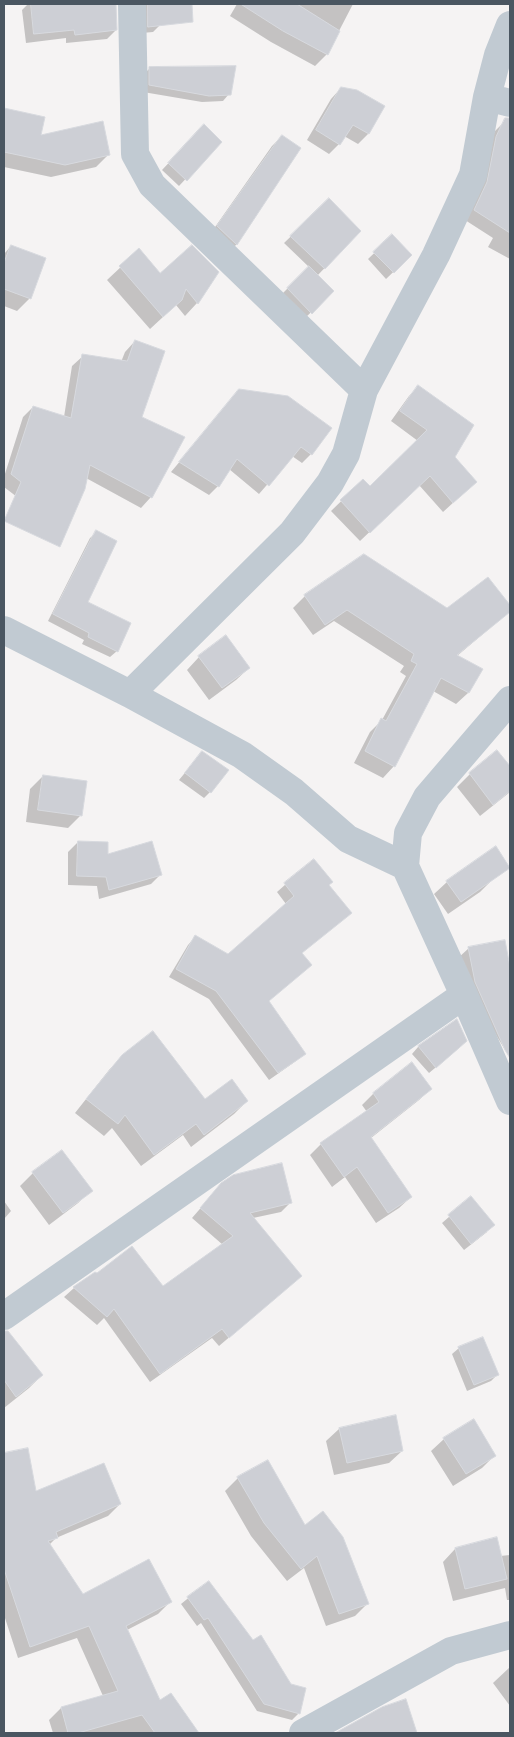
<!DOCTYPE html>
<style>
body{margin:0}
#map{position:relative;width:514px;height:1737px;overflow:hidden;background:#f5f3f3;font-family:"Noto Sans",sans-serif}
canvas{display:block}
.frame{position:absolute;inset:0;border:5px solid #4a5661;pointer-events:none}
</style>
<div id="map">
<canvas width="514" height="1737"></canvas>
<div class="frame"></div>
</div>
<script>
const context = document.querySelector('canvas').getContext('2d');
context.lineJoin = 'round';
function fill(path, color) { context.fillStyle = color; context.fill(path, 'evenodd'); }
function trace(path, color, width, dash) { context.strokeStyle = color; context.lineWidth = width; context.lineCap = dash ? 'butt' : 'round'; context.setLineDash(dash || []); context.stroke(path); }
const shadow = new Path2D(`
 M 28,4 L 115,4 L 116,30 L 107,39 L 66,43 L 66,38 L 26,43 L 22,10 Z
 M 140,4 L 163,4 L 160,11 L 160,25 L 153,32 L 142,33 Z
 M 237,4 L 353,4 L 327,54 L 315,66 L 271,42 L 230,16 Z
 M 149,69 L 229,94 L 223,101 L 202,102 L 143,92 L 143,75 Z
 M 341,88 L 383,106 L 368,134 L 358,144 L 344,136 L 339,144 L 329,154 L 307,140 L 331,99 Z
 M 4,109 L 44,118 L 40,137 L 109,154 L 96,167 L 51,177 L 4,167 Z
 M 505,121 L 510,124 L 510,259 L 488,247 L 493,238 L 465,220 L 486,148 L 495,131 Z
 M 197,133 L 220,142 L 179,186 L 162,170 Z
 M 282,136 L 299,148 L 236,245 L 226,254 L 208,237 L 272,146 Z
 M 329,200 L 360,231 L 317,276 L 333,291 L 304,319 L 281,295 L 309,267 L 284,243 Z
 M 392,236 L 411,255 L 386,279 L 368,259 Z
 M 11,246 L 30,298 L 17,311 L 4,306 L 4,254 Z
 M 139,250 L 160,275 L 218,272 L 197,303 L 185,316 L 176,305 L 150,329 L 107,280 Z
 M 135,341 L 140,418 L 183,437 L 151,497 L 141,508 L 86,478 L 60,530 L 4,487 L 4,477 L 23,417 L 33,407 L 64,417 L 72,366 L 83,356 L 121,362 L 125,352 Z
 M 418,387 L 454,458 L 466,491 L 443,512 L 419,485 L 360,541 L 331,511 L 363,480 L 370,488 L 418,441 L 391,421 L 409,396 Z
 M 239,391 L 311,454 L 302,463 L 292,456 L 259,494 L 229,469 L 218,486 L 209,495 L 171,472 Z
 M 97,532 L 86,603 L 117,651 L 110,657 L 82,644 L 84,640 L 48,621 L 90,538 Z
 M 487,579 L 510,607 L 510,611 L 457,656 L 481,669 L 468,693 L 456,704 L 433,691 L 394,766 L 383,778 L 354,763 L 370,732 L 382,720 L 406,676 L 400,672 L 404,666 L 334,621 L 313,635 L 293,608 L 305,596 L 447,610 Z
 M 199,657 L 249,668 L 236,680 L 209,700 L 187,670 Z
 M 202,752 L 210,792 L 204,798 L 179,780 Z
 M 497,752 L 510,768 L 510,792 L 480,816 L 457,787 L 470,774 Z
 M 43,776 L 80,816 L 68,828 L 26,822 L 30,789 Z
 M 78,842 L 107,855 L 161,874 L 151,884 L 99,899 L 97,886 L 68,885 L 68,852 Z
 M 313,860 L 328,885 L 301,954 L 268,1001 L 304,1054 L 296,1061 L 269,1080 L 209,999 L 169,977 L 188,945 L 195,937 L 228,956 L 286,904 L 277,892 Z
 M 493,879 L 480,892 L 448,914 L 434,894 L 447,882 Z
 M 504,941 L 510,974 L 510,1058 L 496,1035 L 458,958 L 469,948 Z
 M 457,1021 L 459,1048 L 429,1073 L 412,1054 L 418,1047 Z
 M 122,1056 L 205,1101 L 247,1101 L 234,1114 L 191,1147 L 183,1135 L 141,1166 L 112,1128 L 104,1136 L 75,1113 L 109,1070 Z
 M 411,1064 L 431,1088 L 419,1100 L 371,1138 L 411,1197 L 399,1208 L 376,1223 L 345,1177 L 332,1187 L 310,1155 L 321,1144 L 367,1112 L 362,1105 L 373,1094 Z
 M 62,1151 L 91,1190 L 78,1203 L 49,1225 L 20,1186 L 33,1173 Z
 M 212,1195 L 291,1202 L 281,1212 L 253,1218 L 301,1276 L 219,1346 L 212,1338 L 150,1382 L 104,1318 L 97,1325 L 64,1297 L 74,1288 L 95,1273 L 163,1288 L 223,1245 L 192,1218 Z
 M 471,1198 L 487,1232 L 464,1250 L 442,1223 Z
 M 4,1201 L 11,1211 L 4,1219 Z
 M 13,1339 L 42,1375 L 29,1388 L 4,1408 L 4,1346 Z
 M 459,1348 L 497,1375 L 491,1381 L 467,1391 L 452,1354 Z
 M 339,1429 L 402,1451 L 389,1463 L 334,1475 L 326,1441 Z
 M 444,1439 L 495,1455 L 482,1468 L 453,1486 L 431,1451 Z
 M 27,1450 L 35,1493 L 120,1504 L 108,1516 L 56,1538 L 49,1545 L 83,1595 L 170,1602 L 158,1614 L 127,1630 L 159,1702 L 194,1729 L 190,1733 L 53,1733 L 49,1720 L 61,1708 L 103,1696 L 77,1638 L 18,1658 L 4,1615 L 4,1454 Z
 M 238,1478 L 305,1527 L 368,1603 L 355,1616 L 326,1626 L 304,1568 L 287,1581 L 251,1536 L 225,1491 Z
 M 455,1549 L 500,1556 L 510,1555 L 510,1600 L 507,1600 L 505,1588 L 453,1601 L 443,1562 Z
 M 208,1582 L 299,1713 L 292,1720 L 257,1711 L 201,1623 L 197,1626 L 181,1604 Z
 M 510,1667 L 510,1706 L 493,1683 Z
 M 352,1725 L 415,1731 L 414,1733 L 341,1733 Z`);
const building = new Path2D(`
 M 31,4 L 116,4 L 117,30 L 75,35 L 74,30 L 34,34 Z
 M 148,4 L 192,4 L 193,22 L 148,27 Z
 M 241,4 L 297,4 L 340,31 L 328,55 L 283,31 Z
 M 236,66 L 231,95 L 209,96 L 149,85 L 149,67 Z
 M 341,87 L 357,90 L 385,106 L 369,134 L 353,125 L 340,145 L 316,130 Z
 M 4,108 L 45,117 L 41,135 L 103,121 L 110,155 L 65,165 L 4,152 Z
 M 505,118 L 510,118 L 510,233 L 474,210 L 487,182 L 496,137 Z
 M 204,124 L 222,142 L 187,181 L 168,163 Z
 M 282,135 L 301,148 L 237,245 L 217,226 Z
 M 329,198 L 361,231 L 325,269 L 290,236 Z
 M 392,234 L 412,255 L 394,273 L 373,252 Z
 M 11,245 L 46,258 L 31,299 L 4,289 L 4,263 Z
 M 192,245 L 219,272 L 198,304 L 186,289 L 182,300 L 163,317 L 119,266 L 139,248 L 160,273 Z
 M 309,266 L 334,291 L 312,314 L 287,288 Z
 M 135,340 L 165,351 L 142,417 L 185,437 L 152,498 L 90,465 L 85,489 L 60,547 L 4,521 L 21,482 L 11,474 L 33,406 L 71,418 L 82,354 L 127,361 Z
 M 418,385 L 474,425 L 455,457 L 477,482 L 453,503 L 430,476 L 370,533 L 340,500 L 363,479 L 370,486 L 427,430 L 400,411 Z
 M 239,389 L 288,396 L 332,428 L 312,455 L 301,447 L 269,486 L 237,459 L 219,487 L 179,462 Z
 M 96,530 L 117,541 L 88,602 L 131,623 L 118,652 L 88,637 L 89,633 L 53,614 Z
 M 364,554 L 447,608 L 488,577 L 510,605 L 510,612 L 457,655 L 483,669 L 469,693 L 441,678 L 395,767 L 365,751 L 381,718 L 386,721 L 417,664 L 411,661 L 414,654 L 347,610 L 325,625 L 304,595 Z
 M 226,635 L 250,668 L 222,688 L 198,656 Z
 M 497,750 L 510,766 L 510,791 L 493,805 L 469,773 Z
 M 202,751 L 229,770 L 211,793 L 185,773 Z
 M 43,775 L 87,781 L 82,816 L 38,810 Z
 M 78,841 L 108,842 L 108,854 L 152,841 L 162,875 L 109,890 L 106,877 L 77,876 Z
 M 496,846 L 510,868 L 461,902 L 446,881 Z
 M 314,859 L 333,882 L 329,885 L 352,913 L 302,953 L 312,965 L 269,1001 L 306,1054 L 278,1073 L 216,991 L 176,969 L 195,935 L 228,954 L 294,896 L 284,883 Z
 M 505,940 L 510,967 L 510,1058 L 505,1050 L 475,982 L 468,947 Z
 M 457,1019 L 467,1041 L 436,1068 L 418,1046 Z
 M 153,1031 L 205,1099 L 232,1079 L 248,1101 L 204,1135 L 196,1124 L 154,1155 L 125,1115 L 118,1124 L 86,1099 L 122,1055 Z
 M 412,1062 L 432,1089 L 371,1137 L 412,1197 L 388,1213 L 357,1167 L 344,1177 L 320,1143 L 379,1102 L 373,1093 Z
 M 62,1150 L 93,1191 L 63,1213 L 32,1172 Z
 M 282,1163 L 292,1203 L 250,1213 L 302,1276 L 229,1338 L 222,1329 L 160,1374 L 114,1309 L 107,1317 L 73,1287 L 95,1272 L 97,1273 L 132,1246 L 163,1286 L 233,1236 L 200,1208 L 221,1183 L 233,1175 Z
 M 471,1196 L 495,1225 L 471,1244 L 448,1215 Z
 M 4,1331 L 8,1331 L 43,1375 L 16,1397 L 4,1380 Z
 M 483,1337 L 499,1375 L 474,1385 L 458,1347 Z
 M 396,1415 L 403,1451 L 347,1463 L 339,1428 Z
 M 474,1419 L 496,1456 L 466,1474 L 443,1438 Z
 M 28,1448 L 36,1491 L 104,1463 L 121,1504 L 56,1532 L 58,1538 L 48,1541 L 83,1594 L 149,1559 L 172,1602 L 126,1626 L 160,1700 L 171,1693 L 199,1733 L 155,1733 L 142,1715 L 78,1733 L 68,1733 L 61,1707 L 118,1691 L 89,1626 L 30,1647 L 4,1569 L 4,1453 Z
 M 268,1460 L 305,1525 L 323,1511 L 343,1537 L 369,1604 L 339,1614 L 317,1556 L 301,1569 L 264,1523 L 237,1477 Z
 M 497,1537 L 507,1579 L 465,1589 L 455,1548 Z
 M 209,1581 L 253,1640 L 261,1635 L 291,1684 L 306,1688 L 300,1714 L 264,1704 L 208,1618 L 204,1620 L 187,1597 Z
 M 406,1699 L 417,1733 L 335,1733 L 382,1707 Z`);
const street = new Path2D(`
 M 132,4 L 135,154 L 152,185 L 364,390
 M 487,97 L 510,103
 M 4,630 L 130,694 L 242,755 L 294,792 L 348,839 L 405,866
 M 130,694 L 292,533 L 330,483 L 346,454 L 364,390 L 436,255 L 473,175 L 487,97 L 498,55 L 510,25
 M 510,700 L 427,797 L 408,833 L 405,866 L 464,995 L 510,1101
 M 4,1316 L 464,995
 M 303,1733 L 451,1651 L 510,1635`);
fill(shadow, '#0003');
fill(building, '#cdcfd5');
trace(building, '#d7d9de', 1);
trace(street, '#c1cad2', 28);
</script>
